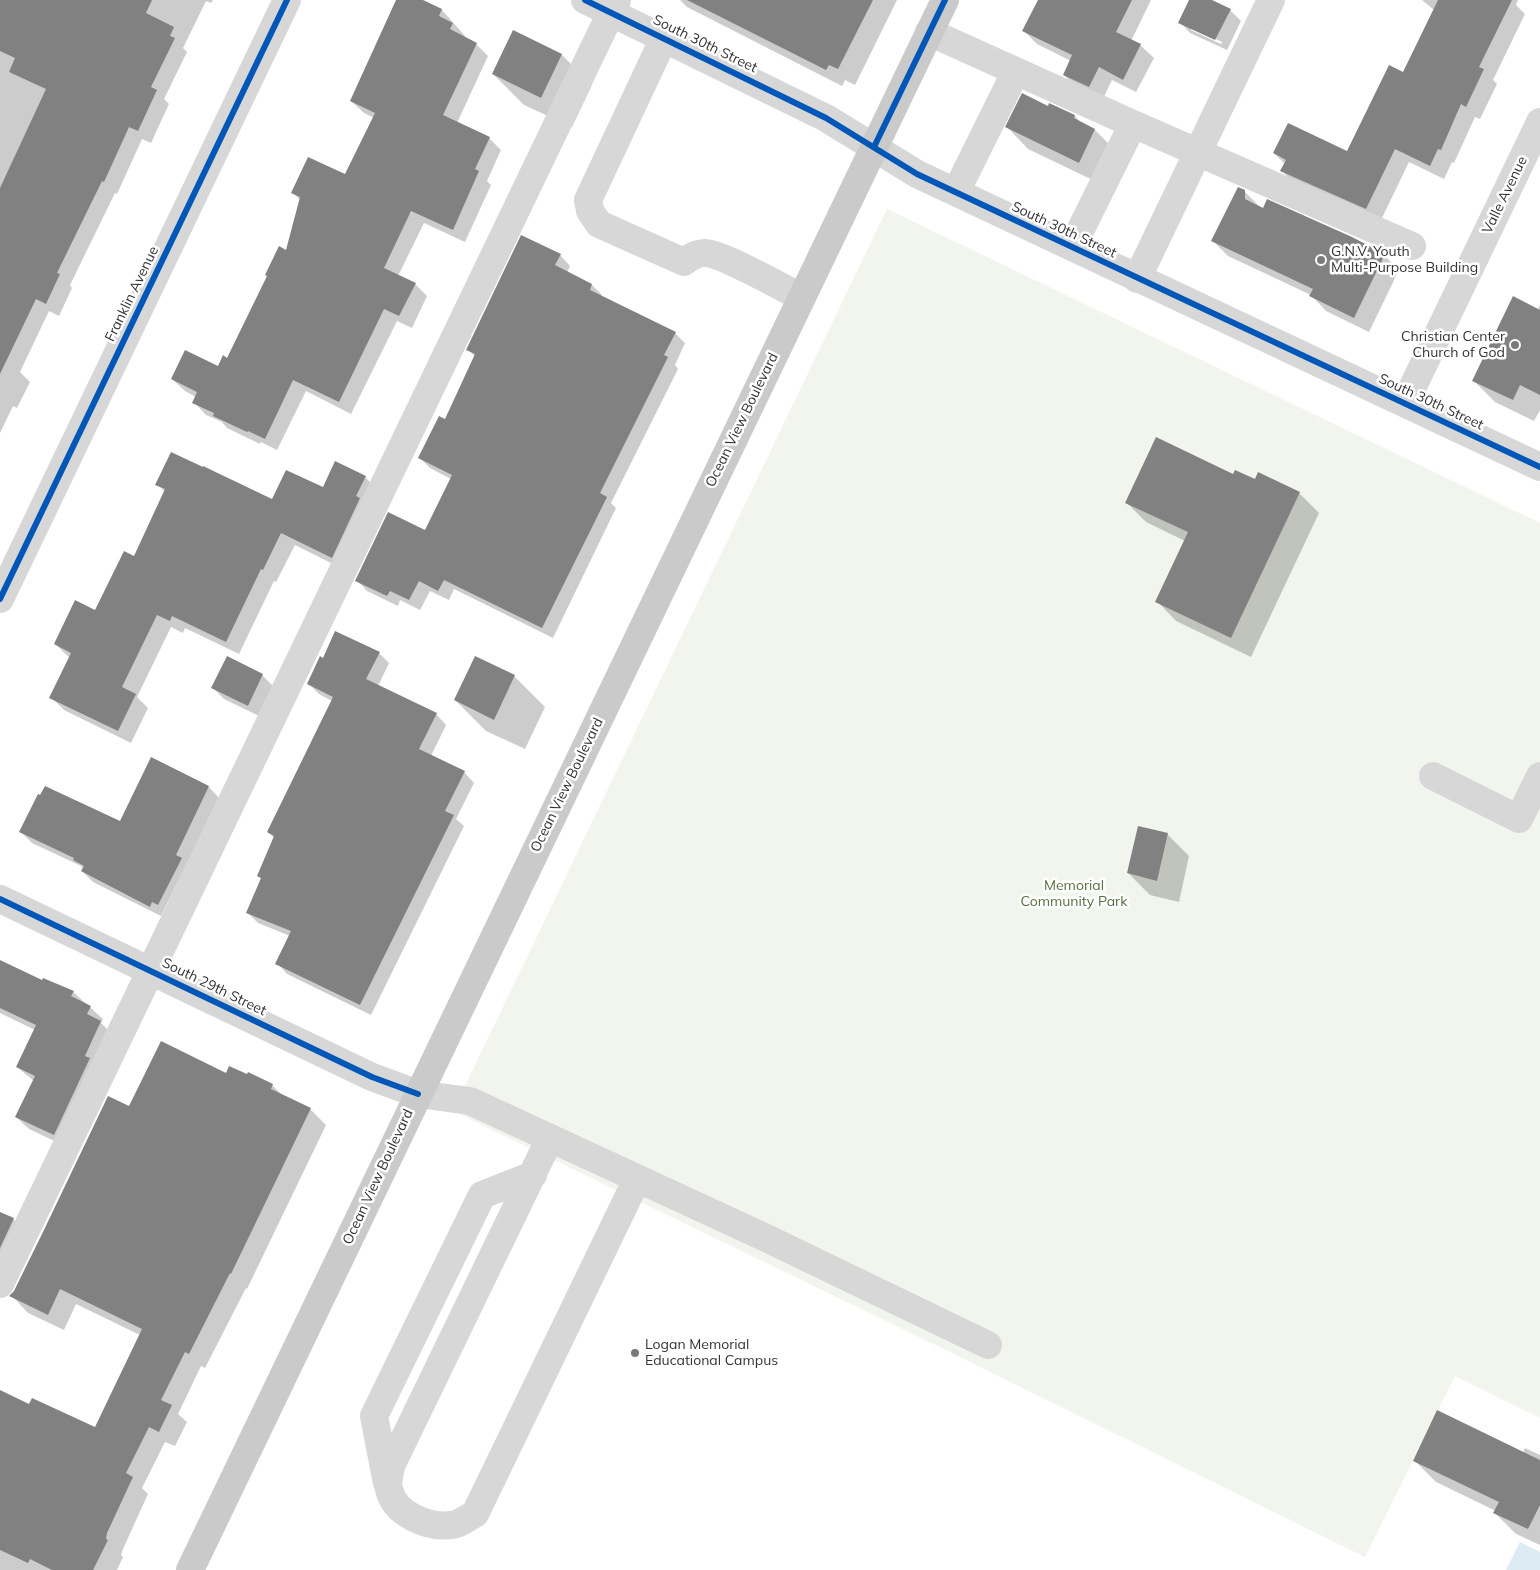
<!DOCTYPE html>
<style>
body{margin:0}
canvas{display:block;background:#fff}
</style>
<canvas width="1540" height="1570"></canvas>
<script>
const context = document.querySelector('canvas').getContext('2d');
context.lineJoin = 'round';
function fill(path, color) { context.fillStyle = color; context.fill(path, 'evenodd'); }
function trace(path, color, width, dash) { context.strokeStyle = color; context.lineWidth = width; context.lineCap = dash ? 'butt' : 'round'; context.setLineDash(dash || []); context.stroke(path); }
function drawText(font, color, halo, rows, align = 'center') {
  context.font = font + ' Mulish,sans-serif'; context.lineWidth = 5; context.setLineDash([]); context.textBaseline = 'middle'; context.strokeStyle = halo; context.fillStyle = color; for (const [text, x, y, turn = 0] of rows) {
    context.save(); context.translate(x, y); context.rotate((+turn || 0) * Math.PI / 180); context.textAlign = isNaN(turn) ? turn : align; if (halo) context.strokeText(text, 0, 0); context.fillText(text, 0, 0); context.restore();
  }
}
const green = new Path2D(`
 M 887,209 L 1540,523 L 1540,1418 L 1455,1376 L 1365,1557 L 956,1355 L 453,1111 Z`);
const water = new Path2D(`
 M 1520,1542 L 1540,1552 L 1540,1570 L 1506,1570 Z`);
const shadow = new Path2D(`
 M 0,0 L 213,0 L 211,3 L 206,1 L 183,48 L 187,52 L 164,99 L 169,104 L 151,143 L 142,139 L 117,194 L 115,193 L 70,285 L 72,288 L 59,316 L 49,311 L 20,372 L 30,382 L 17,408 L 13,406 L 0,433 Z
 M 397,0 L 420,0 L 442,10 L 465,36 L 464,38 L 476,44 L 488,56 L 457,123 L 489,138 L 501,150 L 487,181 L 491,185 L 465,242 L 424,223 L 398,276 L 415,284 L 427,296 L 412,328 L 397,321 L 351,414 L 306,391 L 277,450 L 261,442 L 260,444 L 227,428 L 222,422 L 206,415 L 194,402 L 196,397 L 185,391 L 172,379 L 218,368 L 228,359 L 287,251 L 300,200 L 292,192 L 346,176 L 374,118 L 364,113 L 351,101 Z
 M 680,0 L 897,0 L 855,85 L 845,80 L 842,86 L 687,7 Z
 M 1039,0 L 1151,0 L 1131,41 L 1140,45 L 1154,58 L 1136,92 L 1112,80 L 1103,99 L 1077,88 L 1064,75 L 1071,61 L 1037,44 L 1024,31 Z
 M 1190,0 L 1209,0 L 1230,10 L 1241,21 L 1227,50 L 1190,33 L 1180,22 ZM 1191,27 L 1222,42 L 1221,44 L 1191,30 Z
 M 1422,0 L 1518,0 L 1516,5 L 1525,14 L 1493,80 L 1497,84 L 1480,119 L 1475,117 L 1454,163 L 1452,162 L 1444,179 L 1409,162 L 1380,222 L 1296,185 L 1282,171 L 1285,164 L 1274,153 L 1348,153 L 1403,73 L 1434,10 Z
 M 514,32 L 562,55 L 592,85 L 572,127 L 524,105 L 493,74 Z
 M 1050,105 L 1075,116 L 1082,124 L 1095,130 L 1116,151 L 1101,184 L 1028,149 L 1007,127 L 1048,107 Z
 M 1244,191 L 1260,207 L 1384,255 L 1399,270 L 1369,332 L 1326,311 L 1311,295 L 1228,256 L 1213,241 Z
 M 560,255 L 570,266 L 567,273 L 592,285 L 602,295 L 601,297 L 675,333 L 685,343 L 675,365 L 678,369 L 611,503 L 616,508 L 553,638 L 454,589 L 449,600 L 430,591 L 420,610 L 400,600 L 398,606 L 367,591 L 357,580 L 426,531 L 451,479 L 430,468 L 420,458 L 445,420 L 475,357 L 468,349 Z
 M 1540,305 L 1540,410 L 1534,421 L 1495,402 L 1474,381 L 1537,310 Z
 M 365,477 L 378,490 L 345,570 L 295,545 L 276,582 L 274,581 L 239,654 L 185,628 L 183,633 L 171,627 L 137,697 L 148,708 L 131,743 L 64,710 L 51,697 L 70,658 L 55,644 L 95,612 L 134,558 L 165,492 L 157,484 L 273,501 Z
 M 1255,481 L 1299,493 L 1319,513 L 1251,657 L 1176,621 L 1157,601 L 1185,541 L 1146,522 L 1127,503 Z
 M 379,653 L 389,663 L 378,686 L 436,714 L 446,725 L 431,756 L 464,772 L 474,783 L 456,819 L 464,826 L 371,1015 L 287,974 L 277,963 L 290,936 L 258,923 L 248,913 L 262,879 L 258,876 L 275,839 L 268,832 L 332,701 L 319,694 L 309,684 L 324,659 Z
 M 262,675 L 273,686 L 259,716 L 224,699 L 213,688 Z
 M 514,676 L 545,707 L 525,749 L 486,731 L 455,700 Z
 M 209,787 L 219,798 L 161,916 L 93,882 L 82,871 L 83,869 L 81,866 L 32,843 L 21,832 L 121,823 Z
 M 1139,828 L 1168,835 L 1189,856 L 1179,902 L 1150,895 L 1128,873 Z
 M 0,961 L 43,982 L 73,992 L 103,1019 L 101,1023 L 113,1035 L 67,1147 L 29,1129 L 16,1117 L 34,1081 L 17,1067 L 35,1030 L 0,1013 Z
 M 227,1074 L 248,1076 L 249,1074 L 272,1085 L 284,1097 L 310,1109 L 326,1125 L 247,1289 L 246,1288 L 205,1368 L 201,1366 L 178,1414 L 187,1422 L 175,1446 L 165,1442 L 142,1488 L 148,1494 L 123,1549 L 121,1555 L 123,1557 L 117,1570 L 0,1570 L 0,1392 L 30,1406 L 95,1429 L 140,1335 L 76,1304 L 64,1330 L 28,1313 L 13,1297 L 130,1108 Z
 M 0,1213 L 13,1219 L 21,1227 L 0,1274 Z
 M 1525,1448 L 1540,1455 L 1540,1545 L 1516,1534 L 1495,1513 L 1496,1511 L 1436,1482 L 1415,1461 L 1523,1453 Z`);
const building = new Path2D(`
 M 0,0 L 152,0 L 146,13 L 174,27 L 170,36 L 175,38 L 151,87 L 157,90 L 138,131 L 129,127 L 104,182 L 102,181 L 57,273 L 60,274 L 46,304 L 36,299 L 0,374 L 0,188 L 46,89 L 9,72 L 15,58 L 0,51 Z
 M 396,0 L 423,0 L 442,9 L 439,16 L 453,23 L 450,29 L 477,43 L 443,115 L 490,137 L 475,169 L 479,171 L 453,230 L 411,211 L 384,268 L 416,283 L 399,316 L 384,309 L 339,402 L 293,380 L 265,439 L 248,431 L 247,432 L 213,416 L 214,413 L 192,403 L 197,392 L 171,379 L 185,350 L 218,366 L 223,355 L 227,358 L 267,276 L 265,275 L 279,246 L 286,250 L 300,197 L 291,193 L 308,157 L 345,174 L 375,113 L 350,101 Z
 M 687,0 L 873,0 L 838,69 L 829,65 L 826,70 Z
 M 1038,0 L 1132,0 L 1116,32 L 1141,44 L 1123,80 L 1099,67 L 1089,87 L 1063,75 L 1072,55 L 1022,31 Z
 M 1189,0 L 1212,0 L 1231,9 L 1215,40 L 1178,23 Z
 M 1438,0 L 1512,0 L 1479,67 L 1484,69 L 1466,107 L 1461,104 L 1441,150 L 1438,149 L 1430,166 L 1395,149 L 1366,209 L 1280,171 L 1286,160 L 1273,153 L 1288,123 L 1347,151 L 1389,65 L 1403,72 Z
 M 513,30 L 562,54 L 541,98 L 492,74 Z
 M 1022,93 L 1048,106 L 1049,103 L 1075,115 L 1074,118 L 1095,129 L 1079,163 L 1005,127 Z
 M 1238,187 L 1245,190 L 1245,199 L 1263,208 L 1267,199 L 1352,237 L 1385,254 L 1354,318 L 1309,296 L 1313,289 L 1211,241 Z
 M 521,235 L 561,254 L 555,265 L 592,284 L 590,290 L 676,332 L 664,355 L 668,357 L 600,493 L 607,497 L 542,628 L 444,580 L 438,591 L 419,581 L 409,600 L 390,591 L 387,596 L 355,581 L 388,512 L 425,530 L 452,475 L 418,458 L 439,416 L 445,419 L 475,354 L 466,350 Z
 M 1513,296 L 1540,310 L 1540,395 L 1520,385 L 1513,400 L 1472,381 Z
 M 1156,437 L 1233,474 L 1235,470 L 1255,479 L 1258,472 L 1300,492 L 1231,638 L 1155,602 L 1188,532 L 1125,503 Z
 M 171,452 L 203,467 L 203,466 L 272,499 L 286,470 L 323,487 L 335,461 L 366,476 L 356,496 L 360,498 L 332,558 L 281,533 L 263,570 L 261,569 L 226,642 L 172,616 L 170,621 L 157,615 L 122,687 L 136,694 L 118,731 L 49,698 L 71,653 L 54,644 L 75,600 L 95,610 L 124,551 L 134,556 L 165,489 L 155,485 Z
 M 335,631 L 380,652 L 366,679 L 437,713 L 419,749 L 465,771 L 445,811 L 454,815 L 360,1005 L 275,964 L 291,931 L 246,913 L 261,878 L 257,876 L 274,836 L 267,832 L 333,697 L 307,684 L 320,656 L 323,658 Z
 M 227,656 L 263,674 L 248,706 L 211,688 Z
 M 475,656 L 515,675 L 494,720 L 454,700 Z
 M 151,757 L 209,786 L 176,855 L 182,858 L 158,905 L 152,902 L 150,907 L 81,871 L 84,866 L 73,860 L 74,858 L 19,832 L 38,794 L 40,795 L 45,786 L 120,821 Z
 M 1138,826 L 1168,833 L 1157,881 L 1127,873 Z
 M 0,960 L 42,980 L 43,978 L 74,991 L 71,996 L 91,1006 L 87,1014 L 101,1021 L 85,1056 L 90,1058 L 54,1135 L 15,1117 L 35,1076 L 16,1067 L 36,1025 L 0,1008 Z
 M 161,1041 L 226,1073 L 229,1066 L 247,1074 L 248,1072 L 273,1084 L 271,1089 L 311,1108 L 231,1274 L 230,1273 L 189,1354 L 185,1352 L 161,1400 L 172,1405 L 159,1432 L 149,1427 L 126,1473 L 133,1477 L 107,1533 L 106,1539 L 108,1540 L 93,1570 L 52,1570 L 30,1559 L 28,1563 L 0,1550 L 0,1390 L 29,1404 L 32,1398 L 95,1427 L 142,1329 L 60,1289 L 48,1315 L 9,1296 L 14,1291 L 43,1232 L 108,1096 L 129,1106 Z
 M 0,1212 L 14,1218 L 0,1248 Z
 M 1437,1410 L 1540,1460 L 1540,1505 L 1528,1529 L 1493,1513 L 1499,1502 L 1413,1461 Z`);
const minor = new Path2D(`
 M 585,0 L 826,118 L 917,174 L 1540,467
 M 929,32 L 1133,124 L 1412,246
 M 664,38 L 588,200 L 590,211 L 599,224 L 684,262 C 690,257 697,253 705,253 C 721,253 783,288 801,297
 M 956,192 L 1016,71
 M 1072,247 L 1133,124
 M 1137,279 L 1271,0
 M 1405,403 L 1540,122
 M 0,599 L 287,0
 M 1433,776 L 1519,819 L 1540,776
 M 0,899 L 372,1077 L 418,1094 L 470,1101 L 764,1237 L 988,1345
 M 550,1138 L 391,1466 C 390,1473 387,1483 389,1489 C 394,1514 428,1528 451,1525 C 459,1525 468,1517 475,1514 L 637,1179
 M 0,1284 L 617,0
 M 387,1483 L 374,1416 L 482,1195 L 533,1175`);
const major = new Path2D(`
 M 190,1570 L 945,0`);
const cycleway = new Path2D(`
 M 585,0 L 826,118 L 917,174 L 1540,467
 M 874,147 L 945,0
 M 0,599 L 287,0
 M 0,899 L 372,1077 L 418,1094`);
const markers = [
 [1321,260,5,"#7a7a7a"],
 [1515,345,5,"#7a7a7a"],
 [635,1353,5,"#7a7a7a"]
];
const streetNames = [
 ["South 30th Street",705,44,26],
 ["Valle Avenue",1505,195,-64],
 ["South 30th Street",1064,230,25],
 ["Franklin Avenue",132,294,-64],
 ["South 30th Street",1431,402,25],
 ["Ocean View Boulevard",742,420,-64],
 ["Ocean View Boulevard",567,785,-64],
 ["South 29th Street",214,987,26],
 ["Ocean View Boulevard",378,1177,-65]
];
const poiNames = [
 ["G.N.V. Youth",1331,252],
 ["Multi-Purpose Building",1331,268],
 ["Christian Center",1505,337,"right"],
 ["Church of God",1505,353,"right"],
 ["Logan Memorial",645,1345],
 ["Educational Campus",645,1361]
];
const parkNames = [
 ["Memorial",1074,886],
 ["Community Park",1074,902]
];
fill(green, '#f1f5ed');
fill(water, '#ddebf3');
fill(shadow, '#0003');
fill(building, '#818181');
trace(minor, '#d7d7d7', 28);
trace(major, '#cacaca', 28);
trace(cycleway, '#0057b8', 6);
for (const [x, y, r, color] of markers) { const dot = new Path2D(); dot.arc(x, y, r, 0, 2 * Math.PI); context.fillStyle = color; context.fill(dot); trace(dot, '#fff', 2); }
drawText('14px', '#333', '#fff', streetNames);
drawText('14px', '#333', '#fff', poiNames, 'left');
drawText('14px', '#56703f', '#fff', parkNames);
</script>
